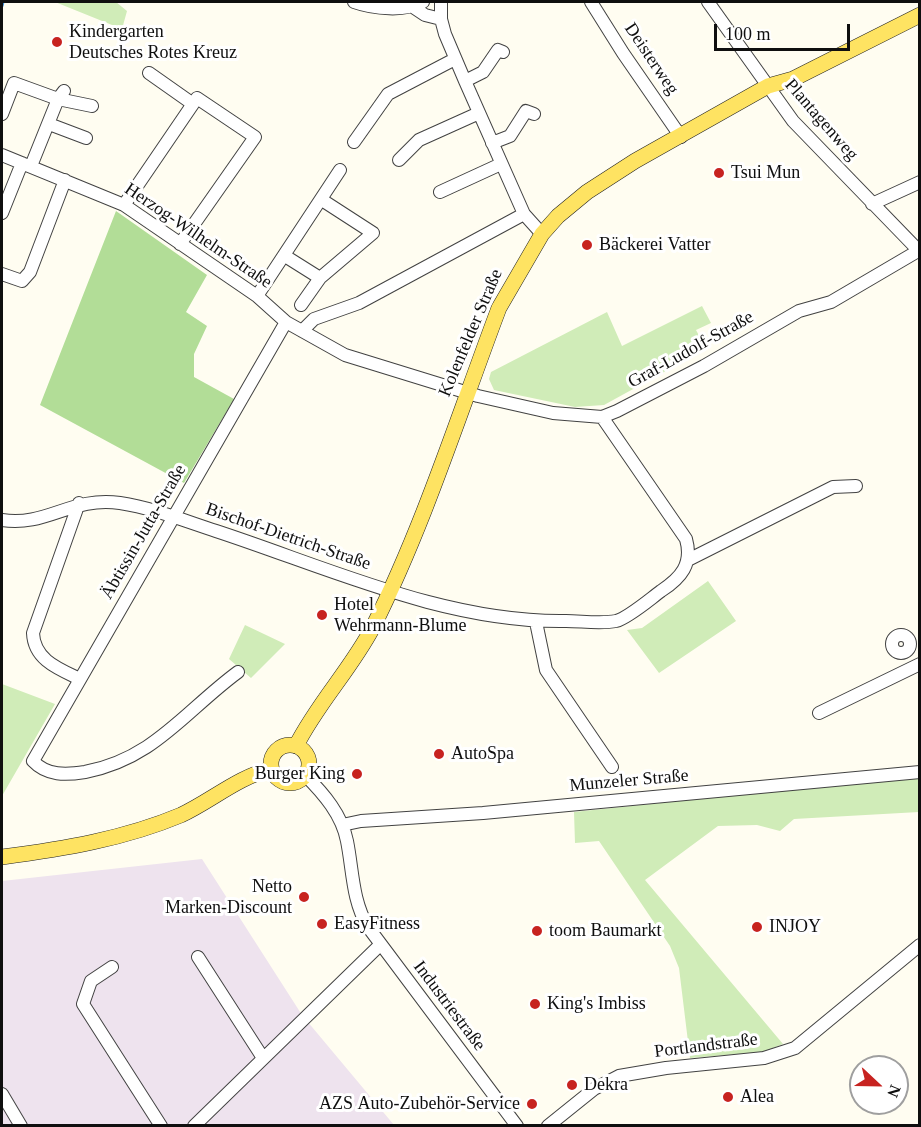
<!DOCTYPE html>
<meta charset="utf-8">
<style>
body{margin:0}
#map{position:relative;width:921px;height:1127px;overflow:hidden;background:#fffdf1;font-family:"Times New Roman",serif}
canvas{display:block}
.frame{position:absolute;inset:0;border:3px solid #0f0f0f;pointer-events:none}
.north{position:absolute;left:849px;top:1055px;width:60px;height:60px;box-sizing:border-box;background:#fff;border:2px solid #9f9f9f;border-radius:50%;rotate:112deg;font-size:16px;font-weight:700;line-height:24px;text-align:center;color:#0f0f0f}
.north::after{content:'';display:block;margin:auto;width:21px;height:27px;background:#c72320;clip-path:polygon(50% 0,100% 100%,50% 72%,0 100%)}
.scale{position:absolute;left:714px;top:24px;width:136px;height:27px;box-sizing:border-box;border:3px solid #0f0f0f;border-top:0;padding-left:8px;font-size:18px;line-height:21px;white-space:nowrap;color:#0f0f0f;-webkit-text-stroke:4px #fff;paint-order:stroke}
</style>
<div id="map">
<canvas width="921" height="1127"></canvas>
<div class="frame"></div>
<div class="north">N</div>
<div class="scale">100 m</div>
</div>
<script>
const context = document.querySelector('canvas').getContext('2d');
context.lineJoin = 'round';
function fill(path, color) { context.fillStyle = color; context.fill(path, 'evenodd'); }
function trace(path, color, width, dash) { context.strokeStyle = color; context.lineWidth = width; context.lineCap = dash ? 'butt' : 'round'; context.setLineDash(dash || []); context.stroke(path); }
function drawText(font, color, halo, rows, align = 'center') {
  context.font = font + ' "Times New Roman",serif'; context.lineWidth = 6; context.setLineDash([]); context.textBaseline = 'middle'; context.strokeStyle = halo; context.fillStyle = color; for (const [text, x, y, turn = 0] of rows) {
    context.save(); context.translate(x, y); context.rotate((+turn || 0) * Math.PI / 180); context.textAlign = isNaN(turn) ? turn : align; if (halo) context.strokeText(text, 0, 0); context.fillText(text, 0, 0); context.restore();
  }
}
const industrial = new Path2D(`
 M 202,859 L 302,1015 L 394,1125 L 2,1125 L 2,881 Z`);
const green = new Path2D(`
 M 55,2 L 116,2 L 127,11 L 122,29 Z
 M 702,306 L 711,323 L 696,330 L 706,349 L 604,405 L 575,407 L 494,390 L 489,379 L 491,372 L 607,312 L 622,346 Z
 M 708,581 L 736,621 L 659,673 L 627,630 L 642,628 Z
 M 245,625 L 285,644 L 251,678 L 229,659 Z
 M 2,684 L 55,704 L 2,796 Z
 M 919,776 L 919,812 L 794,819 L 780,831 L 757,825 L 718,826 L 645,880 L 783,1044 L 763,1052 L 690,1058 L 679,968 L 670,946 L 599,841 L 575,843 L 574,812 Z`);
const forest = new Path2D(`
 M 116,211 L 207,275 L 186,312 L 207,326 L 194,354 L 194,377 L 234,399 L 184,483 L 40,405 Z`);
const stream = new Path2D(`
 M 2,6 L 3,2`);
const minor = new Path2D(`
 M 354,2 C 374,9 405,12 423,2
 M 441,2 L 441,19 L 445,34 L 465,81 L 524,214 L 542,234
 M 591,2 L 623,53 L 681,137
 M 708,2 L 793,121 L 920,252
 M 413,7 L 425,15 L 441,19
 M 149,73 L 193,104
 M 465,81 L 483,72 L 498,50 L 503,52
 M 2,114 L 14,83 L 58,99 L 92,106
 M 49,124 L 86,138
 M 354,142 L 388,94 L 455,59
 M 492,143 L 510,136 L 526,111 L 534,114
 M 2,155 L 124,205 L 257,296 L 286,322 L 345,355 L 478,396 L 553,413 L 602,417 L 617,411 L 704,366 L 799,311 L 831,302 L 918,251
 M 399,160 L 419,140 L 479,113
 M 31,166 L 58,99 L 64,91
 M 440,192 L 501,164
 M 872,204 L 920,182
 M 124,205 L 197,98 L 255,137 L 180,244
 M 2,213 L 22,163
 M 285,256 L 320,278 L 373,233 L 322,200
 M 2,274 L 22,281 L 30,272 L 65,180
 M 257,296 L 340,170
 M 301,305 L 320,278
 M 302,331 L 314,319 L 359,303 L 524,214
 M 79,503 L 33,633 C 34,660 59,669 80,679
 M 2,520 C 47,527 71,496 120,503 C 153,508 185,521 216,531 C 329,568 446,623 566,621 C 581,621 601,624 616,621 C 628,618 650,599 661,591 C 681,578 693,564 686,539 L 602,417
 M 688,560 L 833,487 L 856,486
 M 536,622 L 546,670 L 612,767
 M892 644a9 9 0 1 1 18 0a9 9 0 1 1-18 0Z
 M 238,672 C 185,711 154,759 85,772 C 66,775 47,776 33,761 L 286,322
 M 819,713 L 920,664
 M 305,775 C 324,794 342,815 347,841 C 353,871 352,900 368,927 L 517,1126
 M 342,825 L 361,821 L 483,813 L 920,772
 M 198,957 L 263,1058
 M 112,967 L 91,981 L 83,1004 L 161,1126
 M 2,1094 L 21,1126
 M 194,1126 L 380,945
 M 548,1126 L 594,1089 L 619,1076 L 666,1068 L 764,1058 L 795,1048 L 920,945`);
const major = new Path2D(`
 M271 764a19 19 0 1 1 38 0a19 19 0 1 1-38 0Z
 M 296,746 C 317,704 351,669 373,627 C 424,525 459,414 499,308 L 542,234 L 558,216 L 587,192 L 635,161 L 768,86 L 793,79 L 920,15
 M 2,857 C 63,849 124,839 181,815 C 211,801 238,777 271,769`);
const markers = [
 [57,42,6,"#c72320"],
 [719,173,6,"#c72320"],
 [587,245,6,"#c72320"],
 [322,615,6,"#c72320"],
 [439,754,6,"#c72320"],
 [357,774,6,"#c72320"],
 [304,897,6,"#c72320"],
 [322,924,6,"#c72320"],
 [757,927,6,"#c72320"],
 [537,931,6,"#c72320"],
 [535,1004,6,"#c72320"],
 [572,1085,6,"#c72320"],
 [728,1097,6,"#c72320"],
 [532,1104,6,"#c72320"]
];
const poiNames = [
 ["Kindergarten",69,32],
 ["Deutsches Rotes Kreuz",69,53],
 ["Tsui Mun",731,173],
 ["Bäckerei Vatter",599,245],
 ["Hotel",334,605],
 ["Wehrmann-Blume",334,626],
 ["AutoSpa",451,754],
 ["Burger King",345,774,"right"],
 ["Netto",292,887,"right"],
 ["Marken-Discount",292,908,"right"],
 ["EasyFitness",334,924],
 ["INJOY",769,927],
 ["toom Baumarkt",549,931],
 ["King's Imbiss",547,1004],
 ["Dekra",584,1085],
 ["Alea",740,1097],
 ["AZS Auto-Zubehör-Service",520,1104,"right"]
];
const streetNames = [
 ["Deisterweg",651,59,56],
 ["Plantagenweg",821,120,49],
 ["Herzog-Wilhelm-Straße",198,236,34],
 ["Kolenfelder Straße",471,333,-67],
 ["Graf-Ludolf-Straße",691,350,-29],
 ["Äbtissin-Jutta-Straße",144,532,-60],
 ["Bischof-Dietrich-Straße",288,537,19],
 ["Munzeler Straße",629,781,-5],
 ["Industriestraße",449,1006,53],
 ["Portlandstraße",706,1046,-7]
];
fill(industrial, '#eee3ee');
fill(green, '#d0ecb8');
fill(forest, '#b2dd97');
trace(stream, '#378ad4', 3);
trace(minor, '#424242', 14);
trace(major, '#202020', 16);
trace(minor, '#fff', 12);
trace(major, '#fee362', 15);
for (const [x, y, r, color] of markers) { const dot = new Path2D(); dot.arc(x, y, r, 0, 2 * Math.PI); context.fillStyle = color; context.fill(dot); trace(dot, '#fff', 2); }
drawText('18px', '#0f0f0f', '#fff', poiNames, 'left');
drawText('18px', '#0f0f0f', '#fff', streetNames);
</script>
